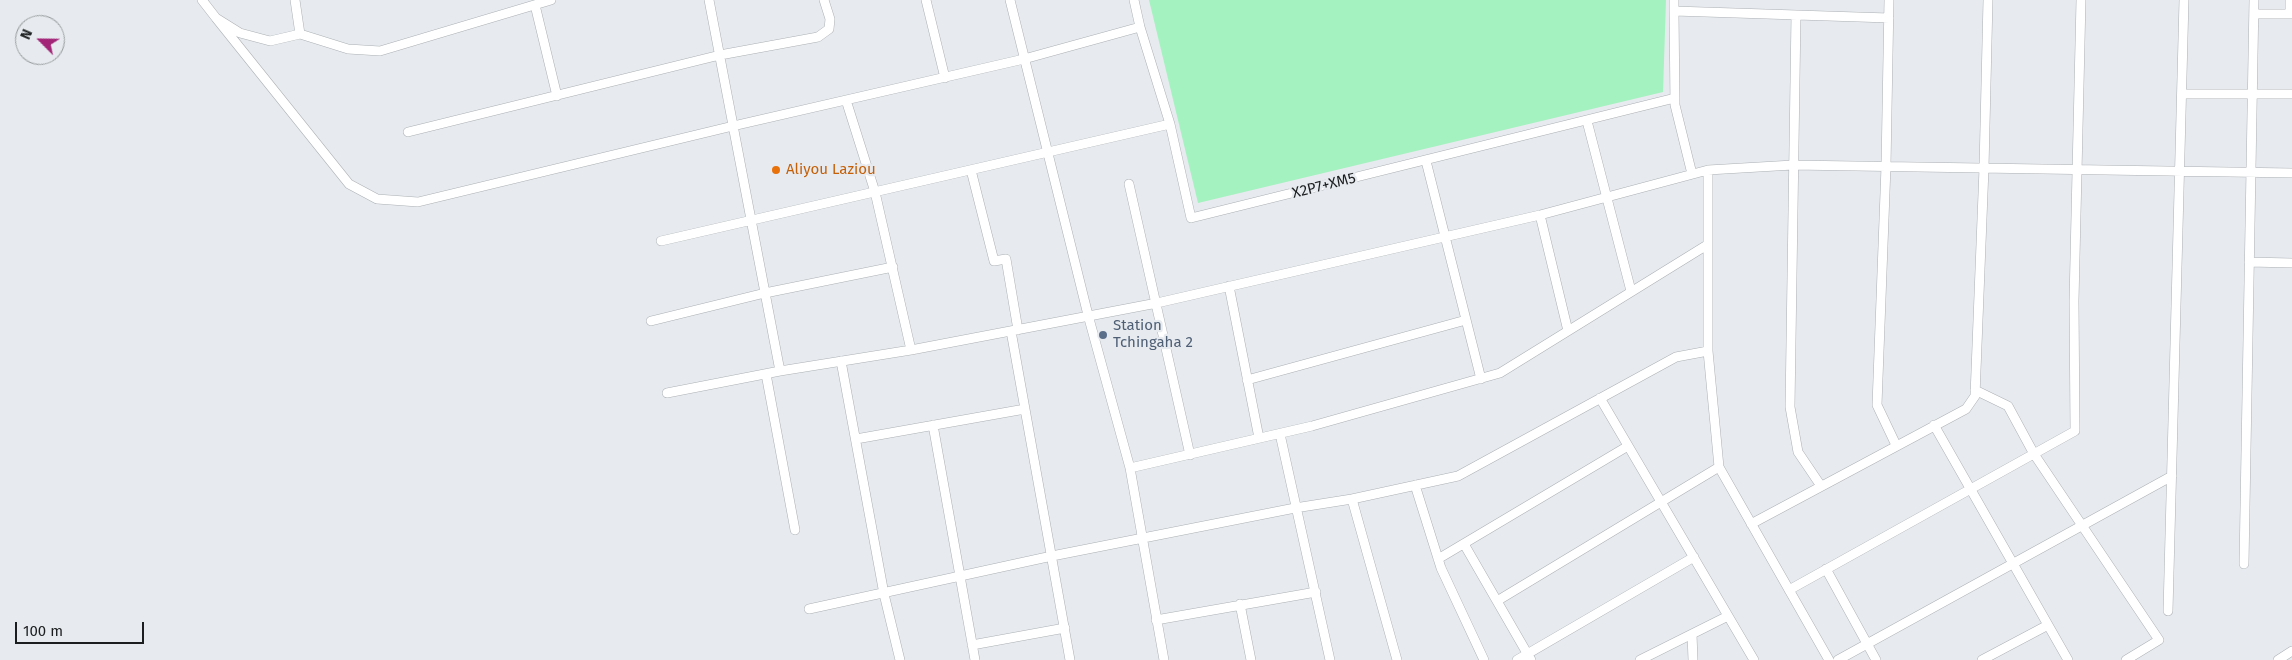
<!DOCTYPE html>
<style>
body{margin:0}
#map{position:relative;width:2292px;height:660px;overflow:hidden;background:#e7ebef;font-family:"Fira Sans",sans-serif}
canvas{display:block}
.north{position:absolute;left:15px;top:15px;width:50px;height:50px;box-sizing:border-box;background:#e7ebef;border:1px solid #95999b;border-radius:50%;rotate:293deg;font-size:14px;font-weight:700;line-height:20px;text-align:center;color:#1b1d1e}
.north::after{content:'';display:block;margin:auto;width:18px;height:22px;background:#a22578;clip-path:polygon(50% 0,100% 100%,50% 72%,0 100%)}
.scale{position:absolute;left:15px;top:622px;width:129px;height:22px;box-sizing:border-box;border:2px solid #1b1d1e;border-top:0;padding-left:6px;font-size:15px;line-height:18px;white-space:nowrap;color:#1b1d1e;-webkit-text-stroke:4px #e7ebef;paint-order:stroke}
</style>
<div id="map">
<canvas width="2292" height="660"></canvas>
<div class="north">N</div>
<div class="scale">100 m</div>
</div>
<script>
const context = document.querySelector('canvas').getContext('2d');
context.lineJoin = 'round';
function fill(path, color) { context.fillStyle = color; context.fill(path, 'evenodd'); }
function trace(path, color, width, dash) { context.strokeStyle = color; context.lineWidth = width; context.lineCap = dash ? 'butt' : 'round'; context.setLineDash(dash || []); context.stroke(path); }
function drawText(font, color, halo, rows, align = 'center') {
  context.font = font + ' "Fira Sans",sans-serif'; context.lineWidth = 4.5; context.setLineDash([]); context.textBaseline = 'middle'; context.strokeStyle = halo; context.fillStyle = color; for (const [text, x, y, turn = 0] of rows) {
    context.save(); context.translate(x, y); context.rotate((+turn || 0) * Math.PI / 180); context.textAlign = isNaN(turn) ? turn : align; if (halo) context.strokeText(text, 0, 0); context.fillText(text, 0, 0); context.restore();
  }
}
const green = new Path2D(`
 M 1149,0 L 1666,0 L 1663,92 L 1198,203 Z`);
const street = new Path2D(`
 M 202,0 L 216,18 L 240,33 L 270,41 L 300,34 L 348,49 L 380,51 L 551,0
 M 295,0 L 300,34
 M 709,0 L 780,371 L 911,350 L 1157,303 L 1540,215 L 1708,170 L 1793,165 L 2292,173
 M 926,0 L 945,78
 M 1010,0 L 1088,315 L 1130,468 L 1164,660
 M 1134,0 L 1140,27 L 1170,124 L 1191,218 L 1675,98
 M 1674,0 L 1674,11
 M 1889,0 L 1886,166 L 1877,405 L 1896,445
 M 535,5 L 557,96
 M 2254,14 L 2292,14
 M 2290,14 L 2290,0
 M 1796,15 L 1790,407 L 1798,452 L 1821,486
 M 216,18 L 349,184 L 377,199 L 418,202 L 733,126 L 1024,59 L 1140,27
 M 2182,94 L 2292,94
 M 846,100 L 875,192 L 911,350
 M 1587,121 L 1631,291
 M 408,132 L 720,55 L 818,37 L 829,29 L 830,19 L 824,0
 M 1426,161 L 1481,379
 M 971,170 L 994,261 L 1006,259 L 1018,330
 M 1708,170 L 1708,351 L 1719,467 L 1829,660
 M 1692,174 L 1675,105 L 1674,11 L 1889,18
 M 1129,184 L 1190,455
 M 1540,215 L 1568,331
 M 661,241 L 1170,124
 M 2249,262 L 2292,263
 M 1229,286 L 1259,438
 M 651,321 L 765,293 L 893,267
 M 1011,331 L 1070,660
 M 841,361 L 884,594 L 900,660
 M 766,374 L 795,530
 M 1247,380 L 1466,320
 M 1975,390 L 2008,406 L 2034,454 L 2159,640 L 2126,660
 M 667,393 L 780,371
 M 1600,398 L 1754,660
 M 933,425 L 975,660
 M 1934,425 L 2068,660
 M 1280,434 L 1330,660
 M 856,439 L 1025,409
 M 1130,468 L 1312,426 L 1500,373 L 1707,245
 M 1415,485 L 1441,568 L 1484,660
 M 1352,499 L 1397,660
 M 1751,524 L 1966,409 L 1975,396 L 1984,168 L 1988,0
 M 1464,544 L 1531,660
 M 1438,559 L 1628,446
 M 2244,564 L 2254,0
 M 1826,569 L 1876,660
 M 1789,590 L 2075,431 L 2074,301 L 2081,0
 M 1497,601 L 1719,467
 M 1240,604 L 1251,660
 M 809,609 L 1052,556 L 1295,508 L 1352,499 L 1458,476 L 1676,357 L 1708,351
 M 2168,611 L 2184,0
 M 1156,620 L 1316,592
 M 1692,634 L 1693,660
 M 972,645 L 1065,628
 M 1517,660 L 1694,557
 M 1640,660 L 1728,616
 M 1838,660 L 2172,476
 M 1982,660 L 2048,625
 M 2278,660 L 2292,651`);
const markers = [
 [776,170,5,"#e8710a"],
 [1103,335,5,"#5c6f8a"]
];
const foodNames = [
 ["Aliyou Laziou",786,170]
];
const streetNames = [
 ["X2P7+XM5",1324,186,-14]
];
const serviceNames = [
 ["Station",1113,326],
 ["Tchingaha 2",1113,343]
];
fill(green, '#a4f2bf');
trace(street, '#acb0b4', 10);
trace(street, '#fff', 9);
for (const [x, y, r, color] of markers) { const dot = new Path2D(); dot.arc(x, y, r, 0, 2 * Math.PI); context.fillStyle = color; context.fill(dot); trace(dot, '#e7ebef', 2); }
drawText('15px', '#c56008', '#e7ebef', foodNames, 'left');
drawText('15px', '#1b1d1e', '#e7ebef', streetNames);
drawText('15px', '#4e5e75', '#e7ebef', serviceNames, 'left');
</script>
